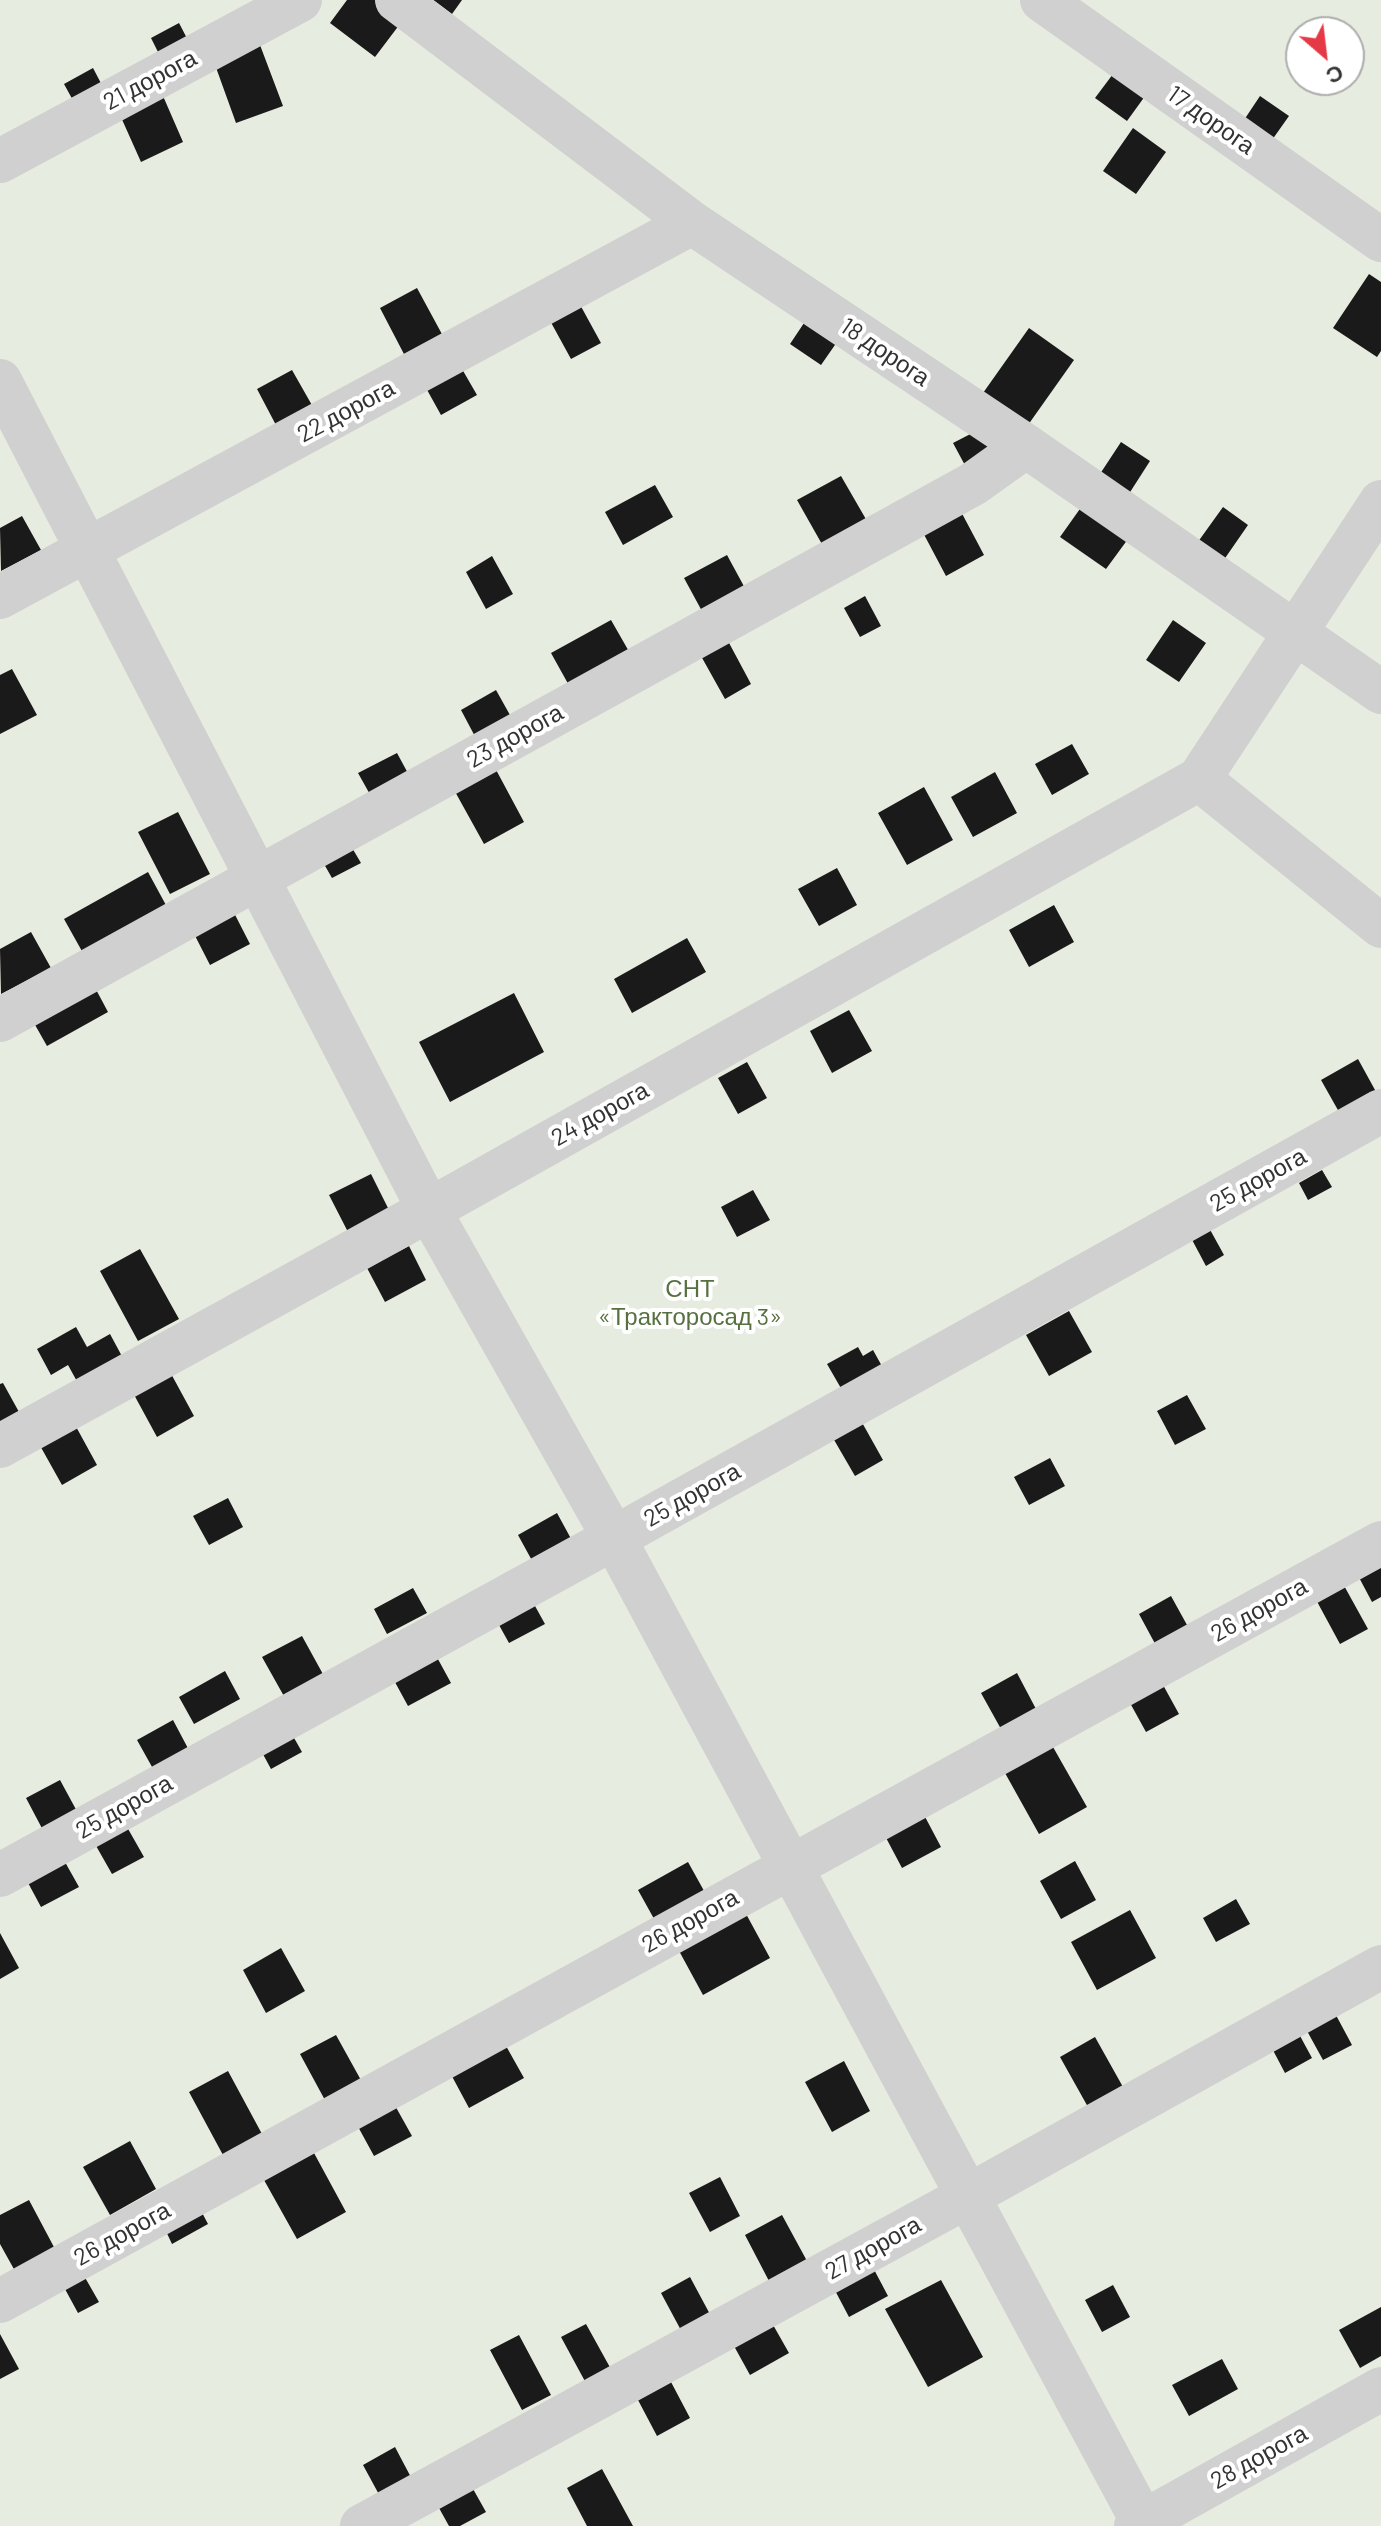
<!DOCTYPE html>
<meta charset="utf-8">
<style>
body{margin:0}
#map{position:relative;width:1381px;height:2526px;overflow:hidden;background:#fff;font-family:Barlow,sans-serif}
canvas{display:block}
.north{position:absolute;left:1285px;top:16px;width:80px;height:80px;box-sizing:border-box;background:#fff;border:2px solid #adadad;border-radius:50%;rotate:152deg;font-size:22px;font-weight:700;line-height:32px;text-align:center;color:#333}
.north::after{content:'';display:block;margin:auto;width:28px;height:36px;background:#e63946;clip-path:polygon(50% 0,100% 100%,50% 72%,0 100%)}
</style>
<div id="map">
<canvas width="1381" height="2526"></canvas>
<div class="north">С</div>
</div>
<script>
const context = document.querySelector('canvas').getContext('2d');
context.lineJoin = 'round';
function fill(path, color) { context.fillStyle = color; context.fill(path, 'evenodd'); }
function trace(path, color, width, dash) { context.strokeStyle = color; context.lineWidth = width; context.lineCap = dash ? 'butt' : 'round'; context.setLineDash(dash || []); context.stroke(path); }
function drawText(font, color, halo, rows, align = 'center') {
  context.font = font + ' Barlow,sans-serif'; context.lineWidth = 8; context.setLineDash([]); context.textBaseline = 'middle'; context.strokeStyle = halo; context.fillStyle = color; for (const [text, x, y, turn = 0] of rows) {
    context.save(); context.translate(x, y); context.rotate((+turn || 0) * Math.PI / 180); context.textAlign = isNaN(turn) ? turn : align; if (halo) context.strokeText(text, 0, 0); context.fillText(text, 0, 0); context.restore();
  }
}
const green = new Path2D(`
 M 0,0 L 1381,0 L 1381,2526 L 0,2526 ZM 1301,32 L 1349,32 L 1349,80 L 1301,80 Z`);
const building = new Path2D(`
 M 347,0 L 376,0 L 403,20 L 375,57 L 330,23 Z
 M 433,0 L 462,0 L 452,14 Z
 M 179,23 L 191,46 L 162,60 L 151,38 Z
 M 260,45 L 283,106 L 236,123 L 214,62 Z
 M 93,68 L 104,89 L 75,104 L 64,84 Z
 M 1116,70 L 1148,92 L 1127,121 L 1095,98 Z
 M 163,96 L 183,142 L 141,162 L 120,115 Z
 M 1260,96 L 1289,116 L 1272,140 L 1244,120 Z
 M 1133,128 L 1166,152 L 1136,194 L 1103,171 Z
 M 1369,274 L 1381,282 L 1381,351 L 1377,357 L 1333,328 Z
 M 417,288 L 443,336 L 405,356 L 380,308 Z
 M 578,301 L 601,343 L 571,359 L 548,317 Z
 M 812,311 L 844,332 L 821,365 L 790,344 Z
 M 1029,328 L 1074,360 L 1028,425 L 983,393 Z
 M 462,369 L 477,395 L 441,415 L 426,388 Z
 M 292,370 L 313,407 L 277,427 L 257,389 Z
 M 984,427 L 998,452 L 967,469 L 953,443 Z
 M 1121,442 L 1150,461 L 1125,500 L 1096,480 Z
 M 841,476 L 867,521 L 823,546 L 797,500 Z
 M 655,485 L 673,517 L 623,545 L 605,512 Z
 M 958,506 L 984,555 L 946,576 L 920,527 Z
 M 1082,506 L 1128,539 L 1106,569 L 1060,537 Z
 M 1223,507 L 1248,525 L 1221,564 L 1195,546 Z
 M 22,516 L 41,550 L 1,571 L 0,528 Z
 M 727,555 L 746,590 L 703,613 L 684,578 Z
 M 492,556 L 513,594 L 486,609 L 466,572 Z
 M 865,596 L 881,626 L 860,637 L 844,608 Z
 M 611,620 L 631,655 L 571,689 L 551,653 Z
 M 1173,620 L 1206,643 L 1179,682 L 1146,660 Z
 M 728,641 L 751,684 L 725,699 L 701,656 Z
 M 12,669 L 37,715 L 0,734 L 0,675 Z
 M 496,690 L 515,724 L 479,744 L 461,710 Z
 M 1072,744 L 1089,774 L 1052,795 L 1035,764 Z
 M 397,753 L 410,777 L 372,798 L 358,773 Z
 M 494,766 L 524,822 L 484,844 L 453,788 Z
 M 995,772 L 1017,813 L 973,837 L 951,797 Z
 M 924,787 L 953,840 L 907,865 L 878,813 Z
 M 178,812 L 210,874 L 170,894 L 138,832 Z
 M 348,841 L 361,863 L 332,878 L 320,857 Z
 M 837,868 L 857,905 L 819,926 L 798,889 Z
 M 148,872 L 167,907 L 83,953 L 64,919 Z
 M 230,905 L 250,944 L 210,965 L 190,926 Z
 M 1054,905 L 1074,942 L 1029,967 L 1009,930 Z
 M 31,932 L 51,968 L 1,994 L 0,949 Z
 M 687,938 L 706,972 L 632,1013 L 614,979 Z
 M 92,982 L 108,1012 L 47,1046 L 30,1016 Z
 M 514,993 L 544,1052 L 450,1102 L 419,1042 Z
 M 849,1010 L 872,1051 L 832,1073 L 810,1031 Z
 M 1358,1059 L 1380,1099 L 1343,1119 L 1321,1080 Z
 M 747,1062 L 767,1098 L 738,1114 L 718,1078 Z
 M 1322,1170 L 1332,1187 L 1308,1200 L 1299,1183 Z
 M 371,1174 L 389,1210 L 348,1232 L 329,1195 Z
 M 753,1190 L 770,1220 L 737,1237 L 721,1207 Z
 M 1208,1226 L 1224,1255 L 1206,1266 L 1190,1236 Z
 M 409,1246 L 426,1280 L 385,1302 L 367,1268 Z
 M 140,1249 L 179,1319 L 138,1341 L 100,1271 Z
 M 1069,1311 L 1092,1352 L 1049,1376 L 1026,1335 Z
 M 76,1327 L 87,1347 L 110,1334 L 124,1360 L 79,1385 L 68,1365 L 51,1375 L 37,1349 Z
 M 858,1347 L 863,1356 L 873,1350 L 883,1368 L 842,1390 L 827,1364 Z
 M 169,1370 L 194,1416 L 157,1437 L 132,1391 Z
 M 3,1383 L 19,1412 L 0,1423 L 0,1384 Z
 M 1187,1395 L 1206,1429 L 1175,1445 L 1157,1411 Z
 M 855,1410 L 883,1460 L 855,1476 L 826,1426 Z
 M 74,1423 L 97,1465 L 62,1485 L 38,1442 Z
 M 1050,1458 L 1065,1486 L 1029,1505 L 1014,1477 Z
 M 228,1498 L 243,1527 L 209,1545 L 193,1516 Z
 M 557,1513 L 575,1546 L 535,1566 L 518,1535 Z
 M 1381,1553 L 1381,1597 L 1372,1602 L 1354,1568 Z
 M 1342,1582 L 1368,1629 L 1340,1644 L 1314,1596 Z
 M 413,1588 L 427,1613 L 387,1634 L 374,1609 Z
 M 1171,1596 L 1192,1634 L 1159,1651 L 1139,1614 Z
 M 530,1597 L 545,1624 L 509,1643 L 494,1616 Z
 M 302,1636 L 324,1676 L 285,1698 L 262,1657 Z
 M 433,1650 L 451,1683 L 408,1706 L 390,1673 Z
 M 225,1671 L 240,1699 L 194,1724 L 179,1697 Z
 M 1017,1673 L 1036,1709 L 1001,1729 L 981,1693 Z
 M 1157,1674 L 1179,1714 L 1146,1732 L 1124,1692 Z
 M 173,1720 L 191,1754 L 156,1774 L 137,1740 Z
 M 289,1729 L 302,1752 L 271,1769 L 258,1745 Z
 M 1053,1747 L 1087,1807 L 1039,1834 L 1005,1773 Z
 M 60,1780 L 79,1815 L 45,1834 L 26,1798 Z
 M 923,1813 L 941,1847 L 902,1868 L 884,1834 Z
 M 123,1820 L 144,1857 L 112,1874 L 91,1837 Z
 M 56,1846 L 79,1887 L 41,1907 L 19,1866 Z
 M 1075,1861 L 1096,1900 L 1061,1919 L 1040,1881 Z
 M 688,1862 L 708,1898 L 658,1926 L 638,1890 Z
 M 1236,1899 L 1250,1924 L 1216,1942 L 1203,1918 Z
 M 1130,1910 L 1156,1958 L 1097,1990 L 1071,1942 Z
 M 745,1912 L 770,1958 L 703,1995 L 678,1949 Z
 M 0,1933 L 19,1968 L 0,1979 Z
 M 281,1948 L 305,1991 L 266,2013 L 243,1970 Z
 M 1330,2004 L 1352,2045 L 1323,2060 L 1301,2020 Z
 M 1293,2023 L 1312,2058 L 1285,2073 L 1266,2037 Z
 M 336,2035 L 362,2082 L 326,2102 L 300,2054 Z
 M 501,2037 L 524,2078 L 469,2108 L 447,2067 Z
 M 1095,2037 L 1123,2087 L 1088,2107 L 1060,2057 Z
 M 844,2061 L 870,2111 L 832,2132 L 805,2082 Z
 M 228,2071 L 262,2134 L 223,2155 L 189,2092 Z
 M 393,2102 L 412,2136 L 374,2156 L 356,2123 Z
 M 130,2141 L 156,2189 L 110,2215 L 83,2167 Z
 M 314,2153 L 346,2212 L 297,2239 L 264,2180 Z
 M 720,2177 L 740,2216 L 710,2232 L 689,2193 Z
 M 29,2200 L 55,2249 L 15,2271 L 0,2244 L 0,2215 Z
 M 198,2205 L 208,2224 L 172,2244 L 163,2225 Z
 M 782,2215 L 807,2261 L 769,2281 L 745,2235 Z
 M 869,2260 L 888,2296 L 849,2317 L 830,2281 Z
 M 79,2267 L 99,2302 L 78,2313 L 59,2278 Z
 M 690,2277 L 712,2318 L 683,2334 L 661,2293 Z
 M 941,2280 L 983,2357 L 928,2387 L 885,2309 Z
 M 1113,2285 L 1130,2317 L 1102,2332 L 1085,2300 Z
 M 1381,2307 L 1381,2356 L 1360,2368 L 1339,2330 Z
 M 768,2316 L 789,2353 L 750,2375 L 729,2337 Z
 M 586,2324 L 612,2371 L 587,2385 L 561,2337 Z
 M 0,2334 L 19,2369 L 0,2379 Z
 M 519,2335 L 551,2395 L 522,2410 L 490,2350 Z
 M 1222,2359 L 1238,2389 L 1189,2416 L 1172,2385 Z
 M 671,2382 L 690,2418 L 657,2436 L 638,2400 Z
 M 395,2447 L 414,2483 L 382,2500 L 363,2465 Z
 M 602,2469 L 633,2526 L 587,2526 L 567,2488 Z
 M 468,2480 L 486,2512 L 460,2526 L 449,2526 L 434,2499 Z`);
const street = new Path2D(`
 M 397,0 L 692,223 L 1026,446 L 1381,692
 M 1042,0 L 1381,240
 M 0,161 L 300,0
 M 0,381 L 429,1210 L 614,1538 L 1145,2526
 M 0,597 L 692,223
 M 1199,779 L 1381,926
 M 0,1020 L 973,484 L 1026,446
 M 0,1446 L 429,1210 L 1199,779 L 1381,502
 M 0,1875 L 614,1538 L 1381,1111
 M 0,2301 L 1381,1543
 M 362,2526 L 968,2196 L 1381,1967
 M 1136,2526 L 1381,2389`);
const streetNames = [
 ["21 дорога",150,80,-28],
 ["17 дорога",1211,120,35],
 ["18 дорога",885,352,34],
 ["22 дорога",346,411,-28],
 ["23 дорога",515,736,-29],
 ["24 дорога",600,1114,-29],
 ["25 дорога",1258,1180,-29],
 ["25 дорога",692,1495,-29],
 ["26 дорога",1259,1610,-29],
 ["25 дорога",124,1807,-29],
 ["26 дорога",690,1921,-29],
 ["26 дорога",122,2234,-29],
 ["27 дорога",873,2248,-29],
 ["28 дорога",1259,2457,-29]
];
const parkNames = [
 ["СНТ",690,1289],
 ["«Тракторосад 3»",690,1317]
];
fill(green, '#e6ecdf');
fill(building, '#1a1a1a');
trace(street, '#d0d0d0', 44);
drawText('24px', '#333', '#fff', streetNames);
drawText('24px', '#56703f', '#fff', parkNames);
</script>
